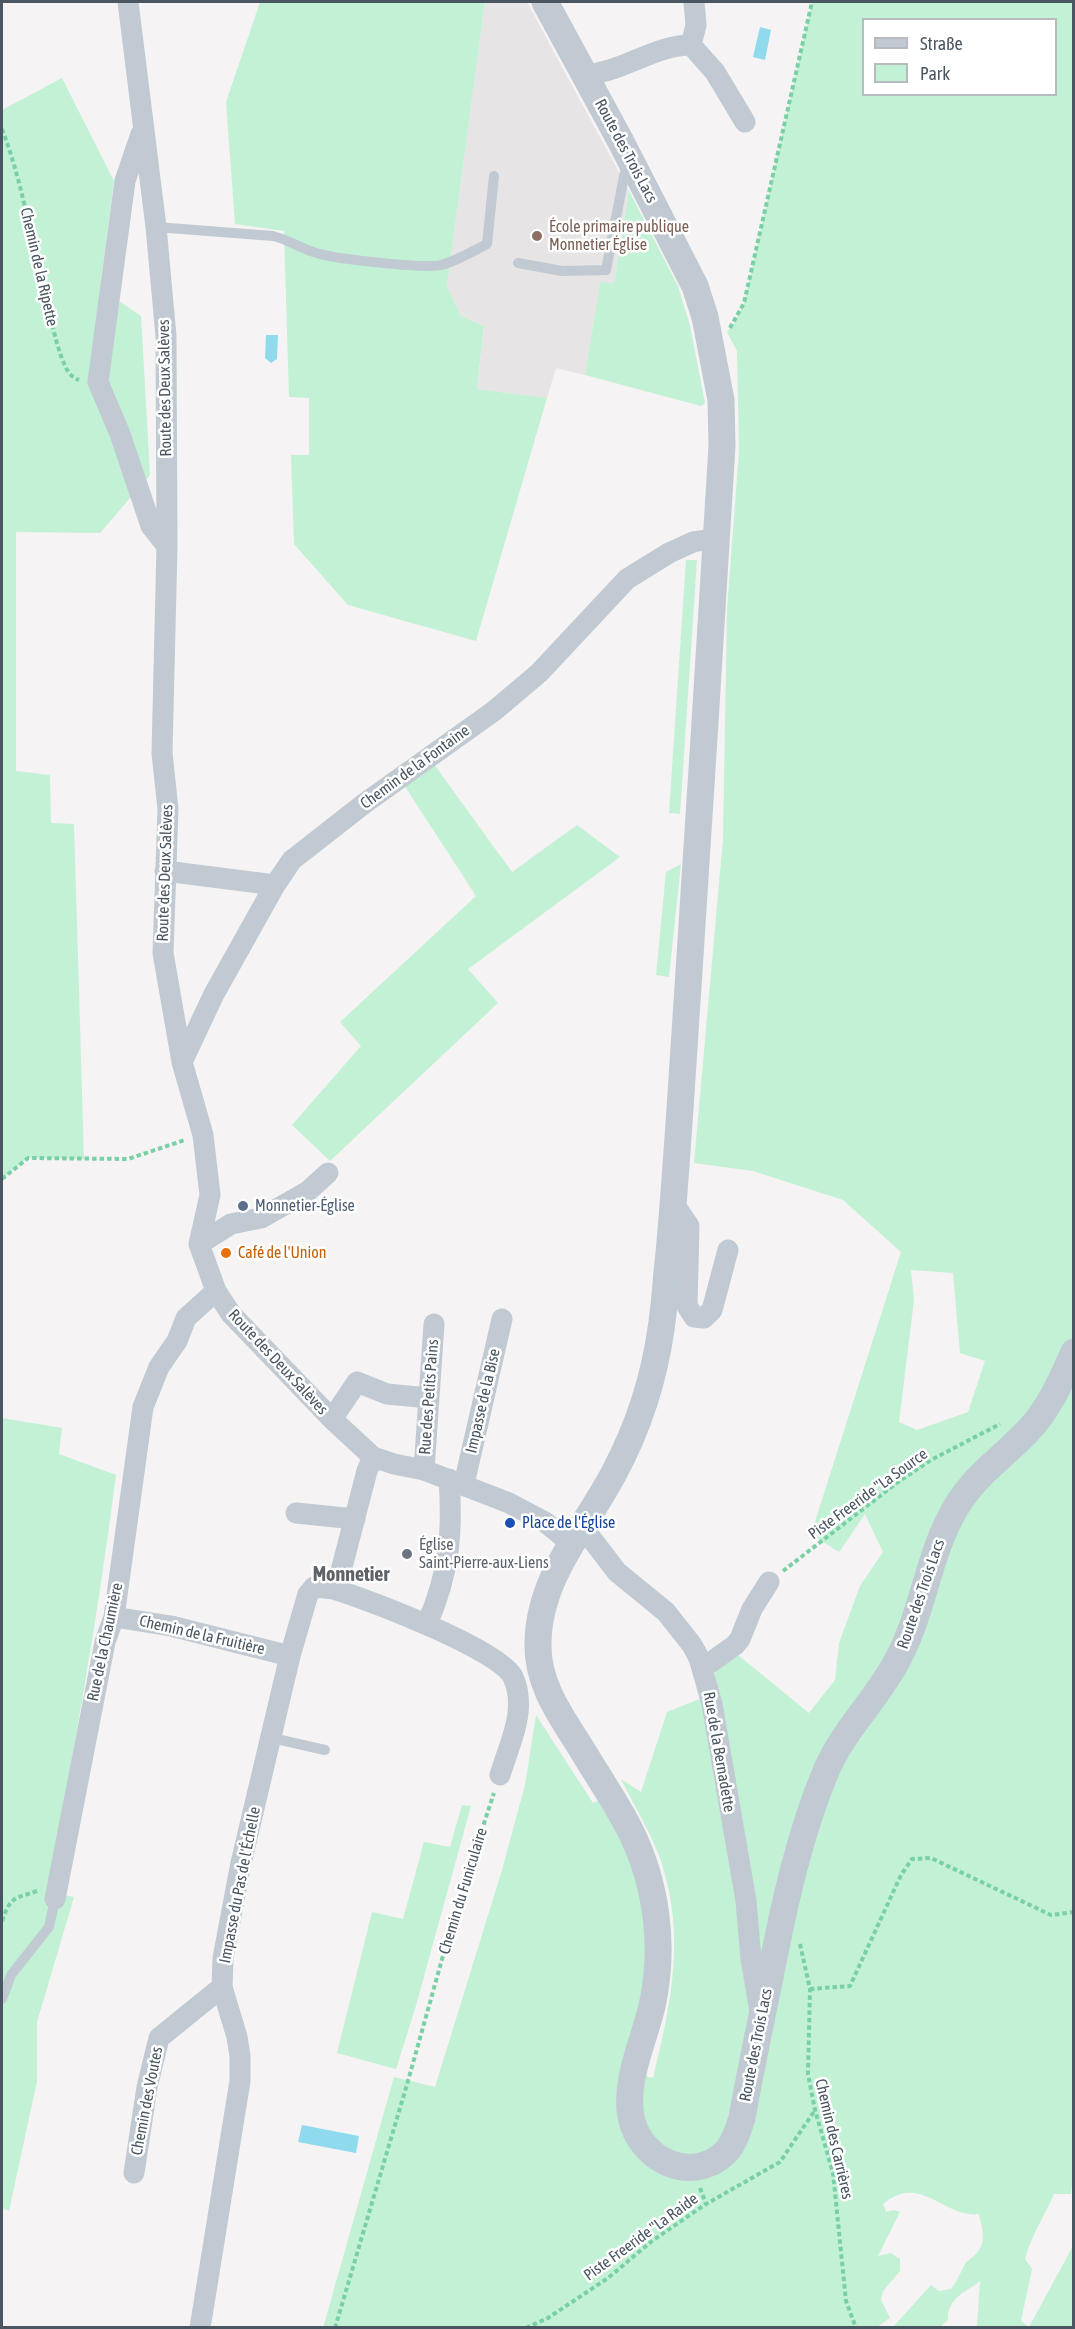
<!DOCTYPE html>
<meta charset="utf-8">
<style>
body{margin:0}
#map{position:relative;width:1075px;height:2329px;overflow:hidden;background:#f5f3f3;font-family:"Asap Condensed",sans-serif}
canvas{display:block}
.frame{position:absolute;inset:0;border:3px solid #4a5661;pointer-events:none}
.legend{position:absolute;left:862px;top:18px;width:195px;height:78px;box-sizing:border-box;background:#fff;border:2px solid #b7bbc0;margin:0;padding:8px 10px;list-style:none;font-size:18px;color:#4a5661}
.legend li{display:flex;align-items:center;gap:12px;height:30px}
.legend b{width:30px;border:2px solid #b7bbc0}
</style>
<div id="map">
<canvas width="1075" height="2329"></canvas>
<div class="frame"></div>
<ul class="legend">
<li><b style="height:8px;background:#c1cad2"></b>Straße</li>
<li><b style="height:16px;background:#c3f1d5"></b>Park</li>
</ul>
</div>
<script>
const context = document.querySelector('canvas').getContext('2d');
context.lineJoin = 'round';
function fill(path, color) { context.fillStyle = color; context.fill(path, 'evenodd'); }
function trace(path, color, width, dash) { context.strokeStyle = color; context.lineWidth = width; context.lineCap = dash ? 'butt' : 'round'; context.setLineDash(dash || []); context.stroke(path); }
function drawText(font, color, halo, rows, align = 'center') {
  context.font = font + ' "Asap Condensed",sans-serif'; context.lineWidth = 5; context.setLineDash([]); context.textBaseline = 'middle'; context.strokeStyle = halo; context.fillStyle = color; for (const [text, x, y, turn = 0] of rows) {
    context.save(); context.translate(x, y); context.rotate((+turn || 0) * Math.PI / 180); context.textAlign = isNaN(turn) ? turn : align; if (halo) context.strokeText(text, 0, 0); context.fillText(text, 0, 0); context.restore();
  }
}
const education = new Path2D(`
 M 485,2 L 527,2 L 629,191 L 614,283 L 600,282 L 585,375 L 556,368 L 547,398 L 477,389 L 484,326 L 461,316 L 447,286 Z`);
const green = new Path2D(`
 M 260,2 L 485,2 L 447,286 L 461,316 L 484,326 L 477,389 L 547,398 L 476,641 L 348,605 L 294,544 L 291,455 L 309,455 L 309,398 L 289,397 L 284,231 L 235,224 L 226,102 Z
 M 812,2 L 1073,2 L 1074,2168 L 1071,2194 L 1054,2194 C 1045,2215 1031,2236 1025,2259 L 1032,2269 L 1021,2321 L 1029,2327 L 1073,2246 L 1073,2327 L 977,2327 L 980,2281 C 965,2293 947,2298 948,2320 L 940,2327 L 893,2327 L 931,2285 L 939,2291 L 951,2289 C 958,2280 960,2273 965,2264 C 968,2260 972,2258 976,2254 C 987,2242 982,2229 979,2214 C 944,2219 921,2172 883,2204 L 886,2212 L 894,2210 L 900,2212 L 878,2256 L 891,2253 L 900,2259 L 900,2271 L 883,2291 L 881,2300 L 890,2318 L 877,2327 L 323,2328 L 394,2077 L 435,2087 L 502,1870 L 525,1785 L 536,1715 L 593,1803 L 601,1799 C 632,1851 652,1914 645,1975 C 642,2000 633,2026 627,2051 L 648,2077 L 653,2078 C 671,2003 686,1937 661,1861 C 651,1832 634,1806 621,1779 L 641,1792 L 667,1712 L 707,1696 L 716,1671 L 738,1655 L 809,1713 L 835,1680 L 839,1643 L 860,1586 L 883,1552 L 865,1514 L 839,1552 L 811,1534 L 901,1252 L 843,1200 L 753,1171 L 694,1163 L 723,839 L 727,609 L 739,451 L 737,351 L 727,332 L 735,322 L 744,303 ZM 864,20 L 1056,20 L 1056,94 L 864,94 ZM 911,1270 L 953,1273 L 960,1353 L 985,1361 L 968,1412 L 917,1430 L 899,1422 L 914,1300 Z
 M 62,78 L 114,181 L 100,288 L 141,316 L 150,475 L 100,533 L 16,532 L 16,771 L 50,775 L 51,823 L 74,824 L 84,1159 L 28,1158 L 2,1179 L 2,110 Z
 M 629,191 L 678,286 L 690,326 L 705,403 L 701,406 L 585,375 L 600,282 L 614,283 Z
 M 686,560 L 697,560 L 680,814 L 669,813 Z
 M 433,763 L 512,872 L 577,825 L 620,857 L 468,969 L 498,1003 L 330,1161 L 292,1125 L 361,1046 L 340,1022 L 476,896 L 404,785 Z
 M 681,864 L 669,977 L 656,975 L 666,872 Z
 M 2,1418 L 62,1428 L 59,1454 L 116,1475 C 98,1615 74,1753 47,1891 L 74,1897 L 37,2022 L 37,2081 L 9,2211 L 2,2208 Z
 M 462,1805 L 471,1806 L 415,2009 L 396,2069 L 337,2053 L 372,1912 L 403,1919 L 424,1842 L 450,1847 Z`);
const water = new Path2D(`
 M 760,27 L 771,30 L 765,60 L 753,57 Z
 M 266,335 L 278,335 L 277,359 L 271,363 L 265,358 Z
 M 302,2125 L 359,2136 L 356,2153 L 298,2142 Z`);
const path = new Path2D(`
 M 2,129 C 24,186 32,248 48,307 C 53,327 57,349 66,368 C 70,375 73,378 79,380
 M 730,328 L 744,303 L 812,2
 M 2,1179 L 28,1158 L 128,1159 L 185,1140
 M 783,1571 L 898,1482 L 931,1460 L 1000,1424
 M 2,1921 C 11,1895 15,1899 37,1891
 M 800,1944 L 810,1989 L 808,2074 L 815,2110 L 833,2173 L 846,2301 L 856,2328
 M 810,1989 L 850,1986 L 901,1875 L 912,1859 L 931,1858 L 1051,1915 L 1074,1912
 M 700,2188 L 706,2204
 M 335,2328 L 408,2081 L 458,1902 L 494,1793
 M 526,2328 L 548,2318 L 608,2278 L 652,2241 L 706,2204 L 780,2162 L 815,2110`);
const service = new Path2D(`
 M 156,227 L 273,236 C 290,240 303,250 320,254 C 338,259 425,269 441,265 C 457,261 473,251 487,244 L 494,176
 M 518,263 L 562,271 L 606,270 L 626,166
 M 272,1738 L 325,1750
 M 2,1999 L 11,1975 L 49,1927 L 55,1899`);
const minor = new Path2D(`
 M 128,2 L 156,227 L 166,336 L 167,546 L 162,753 L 168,809 L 163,953 L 182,1062 L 203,1135 L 210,1195 L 199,1244 L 216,1291 L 231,1314 L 332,1419 L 373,1457 L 394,1464 L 424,1470 L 509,1503 L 545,1522 L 571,1543
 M 691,45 L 715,72 L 745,122
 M 586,76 C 597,73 608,71 618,67 C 643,58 665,45 691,45 L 696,25 L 694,2
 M 141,134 L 125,181 L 98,382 L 120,434 L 151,526 L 167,546
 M 165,871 L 275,885
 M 182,1062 L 214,994 L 275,885 L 292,860 L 365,803 L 494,711 L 539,673 L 627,579 L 669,553 L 693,542 L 717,538
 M 674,1204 L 689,1226 L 687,1306 L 694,1317 L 704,1318 L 712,1310 L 728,1250
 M 199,1244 L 231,1224 L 261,1218 L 307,1192 L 328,1173
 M 332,1419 L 357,1382 L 387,1394 L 429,1398
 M 424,1470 L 434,1324
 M 464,1484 L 502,1319
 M 296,1513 L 355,1519
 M 581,1530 L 591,1538 L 617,1572 L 666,1612 L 692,1645 L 699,1658 L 712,1704 L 746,1901 L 751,1959 L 760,2011
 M 336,1590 L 367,1471 L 373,1457
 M 114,1617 L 171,1626 L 290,1656
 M 427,1624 C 449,1574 453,1533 449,1479
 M 703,1668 L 735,1645 L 740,1639 L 752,1609 L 769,1582
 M 55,1899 L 105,1642 L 114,1617 L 143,1407 L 159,1367 L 177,1341 L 186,1318 L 216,1291
 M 134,2173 L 147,2087 L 159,2038 L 222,1987
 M 200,2328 L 240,2081 L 240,2056 L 237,2037 L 222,1987 L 223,1958 L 241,1863 L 290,1656 L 308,1594 L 314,1587 C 322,1588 330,1588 337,1590 C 370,1601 499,1649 513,1677 C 528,1709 509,1745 500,1775`);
const tertiary = new Path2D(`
 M 545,2 L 620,140 L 695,286 L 705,317 L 721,400 L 722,446 C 712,626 699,807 688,987 C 682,1076 677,1165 669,1253 C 666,1278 665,1304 661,1329 C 654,1379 638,1428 614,1473 C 585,1528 538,1578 538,1644 C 537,1684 561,1716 581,1748 C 597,1775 616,1802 630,1830 C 657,1884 665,1947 652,2006 C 644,2041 624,2081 631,2117 C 640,2161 692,2185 726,2152 C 735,2142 738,2130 742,2118 C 751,2067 762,2017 772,1967 C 785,1901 800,1833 826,1771 C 844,1729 879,1697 899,1657 C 924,1609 928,1555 955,1509 C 976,1472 1009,1454 1035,1423 C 1052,1402 1063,1377 1074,1352`);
const markers = [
 [537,236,6,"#8d6e63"],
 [243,1206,6,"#5c6f8a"],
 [226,1253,6,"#e8710a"],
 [510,1523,6,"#1a4fb4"],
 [407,1554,6,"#6b7280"]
];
const streetNames = [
 ["Route des Trois Lacs",626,151,62],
 ["Chemin de la Ripette",39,267,77],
 ["Route des Deux Salèves",165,388,-91],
 ["Chemin de la Fontaine",415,767,-36],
 ["Route des Deux Salèves",165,873,-88],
 ["Route des Deux Salèves",278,1362,47],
 ["Rue des Petits Pains",429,1397,-86],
 ["Impasse de la Bise",483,1401,-77],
 ["Piste Freeride \"La Source",868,1494,-36],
 ["Route des Trois Lacs",921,1594,-71],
 ["Chemin de la Fruitière",202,1635,13],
 ["Rue de la Chaumière",105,1642,-78],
 ["Rue de la Bernadette",719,1752,80],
 ["Impasse du Pas de l'Échelle",240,1885,-79],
 ["Chemin du Funiculaire",463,1891,-73],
 ["Route des Trois Lacs",756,2045,-79],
 ["Chemin des Voutes",147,2101,-79],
 ["Chemin des Carrières",834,2139,77],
 ["Piste Freeride \"La Raide",641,2237,-36]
];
const educationNames = [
 ["École primaire publique",549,227],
 ["Monnetier Église",549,245]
];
const serviceNames = [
 ["Monnetier-Église",255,1206]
];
const foodNames = [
 ["Café de l'Union",238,1253]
];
const transitNames = [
 ["Place de l'Église",522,1523]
];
const worshipNames = [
 ["Église",419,1545],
 ["Saint-Pierre-aux-Liens",419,1563]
];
const quarterNames = [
 ["Monnetier",351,1575]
];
fill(education, '#e6e4e5');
fill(green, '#c3f1d5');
fill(water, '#90daee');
trace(path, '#7ad0a6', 4, [4.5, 3]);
trace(service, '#c1cad2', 10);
trace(minor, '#c1cad2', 21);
trace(tertiary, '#c1cad2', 27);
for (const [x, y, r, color] of markers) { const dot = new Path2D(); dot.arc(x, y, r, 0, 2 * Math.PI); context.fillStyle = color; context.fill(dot); trace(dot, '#fff', 2); }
drawText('16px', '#4a5661', '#fff', streetNames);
drawText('16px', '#785e54', '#fff', educationNames, 'left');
drawText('16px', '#4e5e75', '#fff', serviceNames, 'left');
drawText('16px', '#c56008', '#fff', foodNames, 'left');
drawText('16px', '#164399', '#fff', transitNames, 'left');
drawText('16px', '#5b616d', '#fff', worshipNames, 'left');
drawText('bold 20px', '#5f6368', '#fff', quarterNames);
</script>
